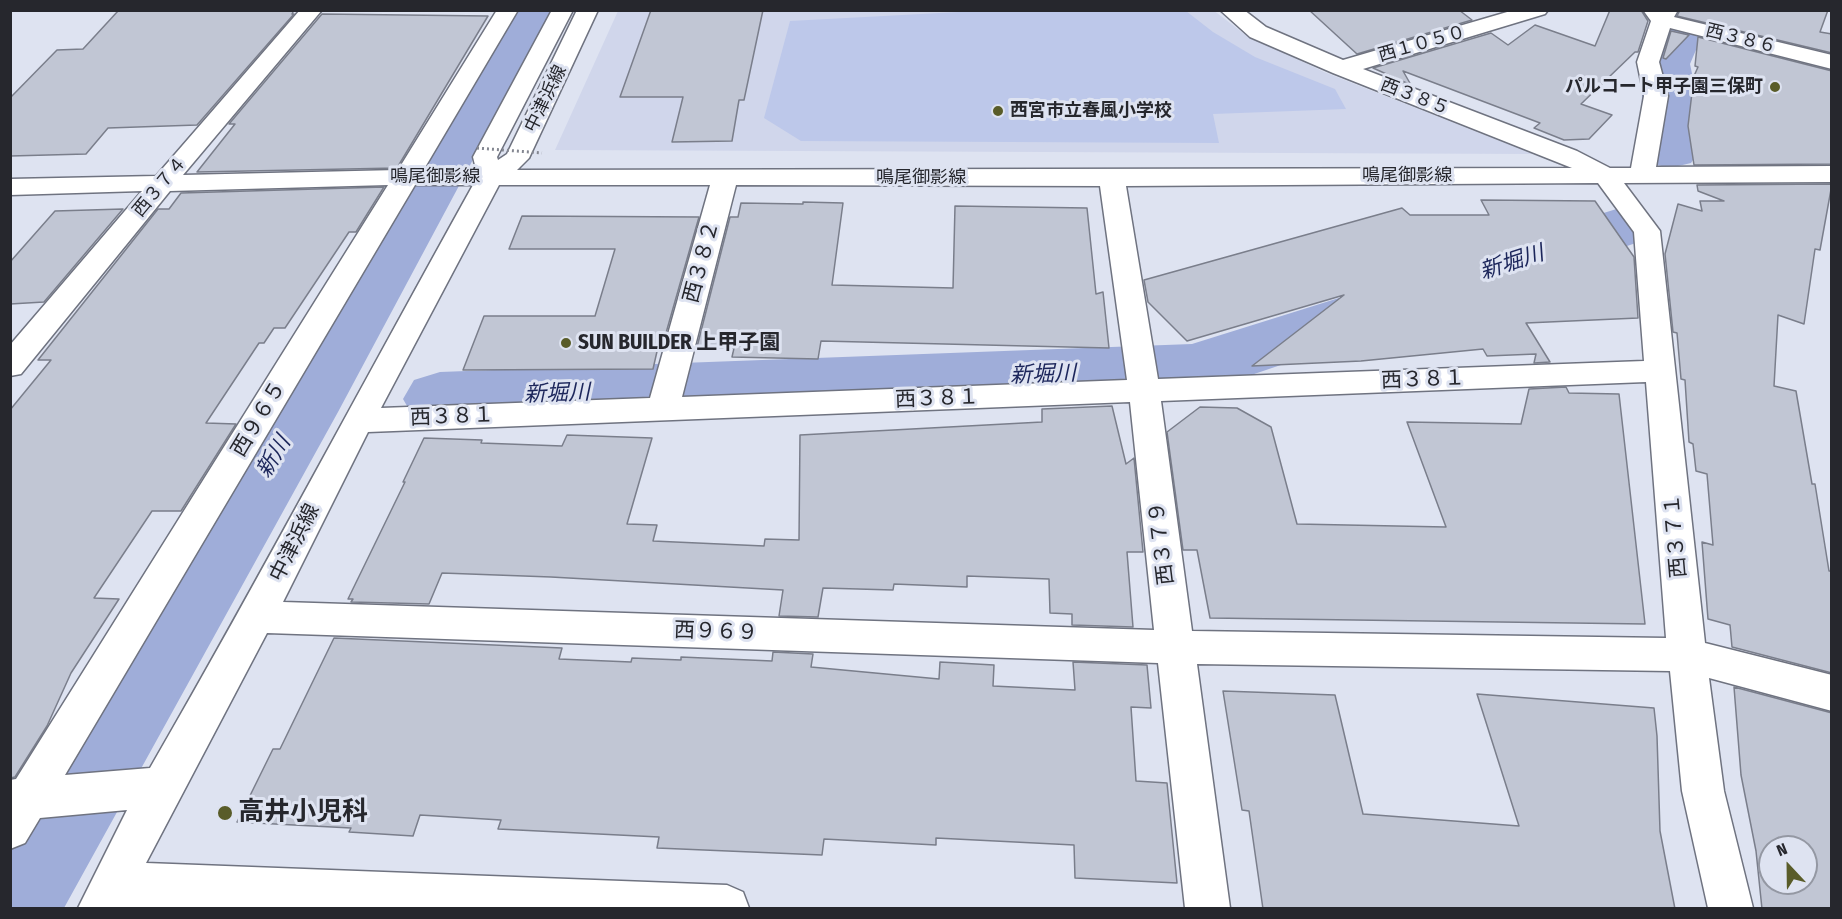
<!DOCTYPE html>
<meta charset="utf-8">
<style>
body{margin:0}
#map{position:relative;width:1842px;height:919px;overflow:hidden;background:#dee3f1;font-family:"Fira Sans Condensed",sans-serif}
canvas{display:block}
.frame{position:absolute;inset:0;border:12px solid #26272d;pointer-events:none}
.north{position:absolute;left:1758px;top:835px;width:60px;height:60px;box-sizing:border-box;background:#dee3f1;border:2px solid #9498a3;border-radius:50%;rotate:338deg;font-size:16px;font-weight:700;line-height:24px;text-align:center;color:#26272d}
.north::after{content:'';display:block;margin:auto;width:21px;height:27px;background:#595c29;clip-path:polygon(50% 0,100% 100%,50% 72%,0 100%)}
</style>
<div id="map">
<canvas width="1842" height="919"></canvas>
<div class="frame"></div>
<div class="north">N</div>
</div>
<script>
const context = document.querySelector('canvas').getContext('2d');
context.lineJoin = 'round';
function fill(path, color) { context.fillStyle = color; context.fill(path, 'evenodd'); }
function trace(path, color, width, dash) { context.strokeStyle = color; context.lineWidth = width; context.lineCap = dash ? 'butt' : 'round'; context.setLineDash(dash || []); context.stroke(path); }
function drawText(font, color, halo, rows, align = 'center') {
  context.font = font + ' "Fira Sans Condensed","Noto Sans JP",sans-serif'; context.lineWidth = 6; context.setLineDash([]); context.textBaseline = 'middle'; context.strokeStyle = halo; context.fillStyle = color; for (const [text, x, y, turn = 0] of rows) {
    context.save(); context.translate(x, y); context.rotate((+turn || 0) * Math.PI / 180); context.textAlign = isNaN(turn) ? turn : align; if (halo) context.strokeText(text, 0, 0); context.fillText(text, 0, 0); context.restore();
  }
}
const built = new Path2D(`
 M 1213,10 L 1243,33 L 1324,72 L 1533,154 L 555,150 L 618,11 Z`);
const green = new Path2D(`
 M 996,10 L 1186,11 L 1213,32 L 1255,57 L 1335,89 L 1346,109 L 1213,114 L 1219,143 L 801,141 L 764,118 L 790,21 Z`);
const river = new Path2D(`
 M 504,10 L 553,10 L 338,412 L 64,908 L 10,908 L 10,803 L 274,393 Z
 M 1664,10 L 1713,10 L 1690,64 L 1696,93 L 1699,151 L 1691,163 L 1670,168 L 1649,163 L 1641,151 L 1642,93 L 1638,64 Z
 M 1623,207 L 1645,212 L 1655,226 L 1645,240 L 1513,284 L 1490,278 L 1480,263 L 1490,248 Z
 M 1390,282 L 1414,288 L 1424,304 L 1414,320 L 1195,394 L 440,426 L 414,418 L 403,399 L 414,380 L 440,372 L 1192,344 Z`);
const building = new Path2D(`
 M 294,10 L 292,14 L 294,14 L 197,125 L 108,128 L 86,154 L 10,156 L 10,98 L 57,50 L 83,49 L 118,11 Z
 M 651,10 L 763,10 L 744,100 L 739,100 L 732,141 L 672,142 L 683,97 L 620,97 Z
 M 1309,10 L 1459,10 L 1472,20 L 1357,54 Z
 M 1610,10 L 1641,10 L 1648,21 L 1638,52 L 1635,52 L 1581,104 L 1612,115 L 1589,139 L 1564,140 L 1534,128 L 1540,123 L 1403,71 L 1411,85 L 1373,68 L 1491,33 L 1508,45 L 1535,25 L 1595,46 Z
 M 1680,10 L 1828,10 L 1820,32 L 1832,34 L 1832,53 L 1677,16 Z
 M 322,14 L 488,16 L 397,168 L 197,172 L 235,124 L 229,124 Z
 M 1671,31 L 1689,35 L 1666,59 L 1663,58 Z
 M 1698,37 L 1832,71 L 1832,164 L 1694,165 L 1688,126 L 1694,76 L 1698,67 L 1695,66 Z
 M 1832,184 L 1820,250 L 1815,249 L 1804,324 L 1778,315 L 1774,386 L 1796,391 L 1812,484 L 1815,484 L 1829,571 L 1832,571 L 1832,673 L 1732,647 L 1730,625 L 1708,619 L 1702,542 L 1713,545 L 1707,474 L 1696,471 L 1693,444 L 1689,442 L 1685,380 L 1681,379 L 1677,333 L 1673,332 L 1665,254 L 1678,204 L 1702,211 L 1700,201 L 1724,201 L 1698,191 L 1697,185 Z
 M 384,187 L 356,232 L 349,232 L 285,328 L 274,328 L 264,343 L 259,343 L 206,423 L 236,424 L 181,511 L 152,511 L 94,598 L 119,599 L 71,673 L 47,726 L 15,777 L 10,778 L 10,410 L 51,360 L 38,360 L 158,209 L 169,209 L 181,193 Z
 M 1481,200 L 1595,201 L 1634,257 L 1638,318 L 1526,323 L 1550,362 L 1534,363 L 1536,354 L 1487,356 L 1483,349 L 1361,361 L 1252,366 L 1344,295 L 1187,341 L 1148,302 L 1144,280 L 1402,208 L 1410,215 L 1489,215 Z
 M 803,202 L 843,203 L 832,285 L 953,288 L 955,206 L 1087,208 L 1096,294 L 1103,292 L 1109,348 L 821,341 L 818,359 L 732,357 L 734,348 L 697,347 L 730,217 L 738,217 L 741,203 L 803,204 Z
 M 123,209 L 44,302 L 10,304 L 10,262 L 55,211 Z
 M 522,216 L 699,217 L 662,347 L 658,347 L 653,369 L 463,370 L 484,316 L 595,316 L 615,249 L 509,249 Z
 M 1566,387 L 1569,393 L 1619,394 L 1645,624 L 1210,618 L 1197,550 L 1183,550 L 1167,432 L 1200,407 L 1237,408 L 1271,427 L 1297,524 L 1446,527 L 1407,422 L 1521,424 L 1529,389 Z
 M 1112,406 L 1126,464 L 1134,458 L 1143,552 L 1127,552 L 1133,627 L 1072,625 L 1072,614 L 1050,613 L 1049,579 L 967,576 L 967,587 L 894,584 L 893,590 L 823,588 L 818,617 L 779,616 L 783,590 L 551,577 L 442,573 L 429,604 L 351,602 L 353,599 L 348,599 L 405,482 L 403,482 L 424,438 L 482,440 L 481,443 L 562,446 L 567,435 L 652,438 L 627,524 L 657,525 L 653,541 L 764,546 L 765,539 L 799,540 L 800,435 L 1042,422 L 1042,409 Z
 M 334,638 L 562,648 L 559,659 L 631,662 L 632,658 L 681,660 L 681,657 L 772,661 L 773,652 L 813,654 L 811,667 L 939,679 L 940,662 L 994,665 L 993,686 L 1075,690 L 1073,662 L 1147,665 L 1151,708 L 1131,707 L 1136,781 L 1167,783 L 1177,883 L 1075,878 L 1074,845 L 936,838 L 936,845 L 824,839 L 822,855 L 657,848 L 659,837 L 498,829 L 501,820 L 420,815 L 413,836 L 349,832 L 351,828 L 237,822 L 273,749 L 280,749 Z
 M 1734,687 L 1832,713 L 1832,909 L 1762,909 L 1756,851 L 1741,775 ZM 1770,847 L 1806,847 L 1806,883 L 1770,883 Z
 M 1223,691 L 1335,695 L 1363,814 L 1519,826 L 1477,694 L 1654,708 L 1657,736 L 1660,831 L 1675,909 L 1263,909 L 1249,811 L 1242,810 Z`);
const minor = new Path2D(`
 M 300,10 L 322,10 L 183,175 L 398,170 L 497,10 L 518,10 L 424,169 L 476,169 L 473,157 L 552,10 L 573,10 L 497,157 L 498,160 L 507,154 L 577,10 L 598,10 L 529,158 L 517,170 L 1572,168 L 1333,73 L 1250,37 L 1220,10 L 1244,10 L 1266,27 L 1343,60 L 1514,10 L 1548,10 L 1545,14 L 1363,69 L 1577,151 L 1610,168 L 1631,168 L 1644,96 L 1637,62 L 1651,21 L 1643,10 L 1678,10 L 1674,17 L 1832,55 L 1832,69 L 1670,28 L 1659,62 L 1668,96 L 1656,167 L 1832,166 L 1832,182 L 1624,183 L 1660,231 L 1705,643 L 1832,675 L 1832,711 L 1709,678 L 1724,791 L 1753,908 L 1708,908 L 1682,791 L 1670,671 L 1197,664 L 1230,908 L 1185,908 L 1158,663 L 267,633 L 146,863 L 727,885 L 743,892 L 749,908 L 125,907 L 78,908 L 127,810 L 40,818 L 25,843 L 10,849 L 10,780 L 16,779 L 388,185 L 170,191 L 21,374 L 10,376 L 10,345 L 142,191 L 10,195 L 10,179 L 156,176 ZM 1598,183 L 1634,232 L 1644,361 L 1158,379 L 1126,186 ZM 415,185 L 473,185 C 365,379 261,576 150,768 L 65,775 ZM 499,185 L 710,185 L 650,398 L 381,408 ZM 736,185 L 1100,186 L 1127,380 L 682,397 ZM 1646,382 L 1666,638 L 1192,631 L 1161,401 ZM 1130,402 L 1154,630 L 283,602 L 368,432 Z`);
const pathBridge = new Path2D(`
 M 477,148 L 542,153`);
const markers = [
 [1775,87,6,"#595c29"],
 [998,111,6,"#595c29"],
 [566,343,6,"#595c29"],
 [225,813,8,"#595c29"]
];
const farStreetnames = [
 ["西３８６",1741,39,14],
 ["西１０５０",1422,44,-16],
 ["西３８５",1415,97,21],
 ["中津浜線",546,99,-64],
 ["鳴尾御影線",1407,176],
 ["鳴尾御影線",435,177],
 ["鳴尾御影線",921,178],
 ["西３７４",160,187,-50]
];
const farPoinames = [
 ["パルコート甲子園三保町",1763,87],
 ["西宮市立春風小学校",1010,111,"left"]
];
const streetNames = [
 ["西３８２",702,262,-75],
 ["西３８１",1423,380,-2],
 ["西３８１",937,399,-2],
 ["西３８１",452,417,-2],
 ["西９６５",259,419,-59],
 ["西３７１",1676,536,-95],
 ["中津浜線",295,543,-63],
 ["西３７９",1162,543,-97],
 ["西９６９",716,632,2]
];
const poiNames = [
 ["SUN BUILDER 上甲子園",578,343]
];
const waterNames = [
 ["新堀川",1512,263,-18],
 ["新堀川",1043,375,-2],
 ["新堀川",557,394,-2],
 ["新川",274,457,-59]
];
const nearPoinames = [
 ["高井小児科",238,813]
];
fill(built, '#d0d6eb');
fill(green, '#bdc8ea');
fill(river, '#9fadd9');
fill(building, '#c1c6d4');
trace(building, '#7a7e8b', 1.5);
trace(minor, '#6f7380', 3);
fill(minor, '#fff');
trace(pathBridge, '#848791', 3, [2, 3]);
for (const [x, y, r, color] of markers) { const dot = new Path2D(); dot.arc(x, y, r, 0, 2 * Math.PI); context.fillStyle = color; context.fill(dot); trace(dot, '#dee3f1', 2); }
drawText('18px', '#26272d', '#dee3f1', farStreetnames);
drawText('bold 18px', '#26272d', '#dee3f1', farPoinames, 'right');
drawText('21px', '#26272d', '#dee3f1', streetNames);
drawText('bold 21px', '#26272d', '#dee3f1', poiNames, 'left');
drawText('italic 22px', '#1c265b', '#dee3f1', waterNames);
drawText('bold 26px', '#26272d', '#dee3f1', nearPoinames, 'left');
</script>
